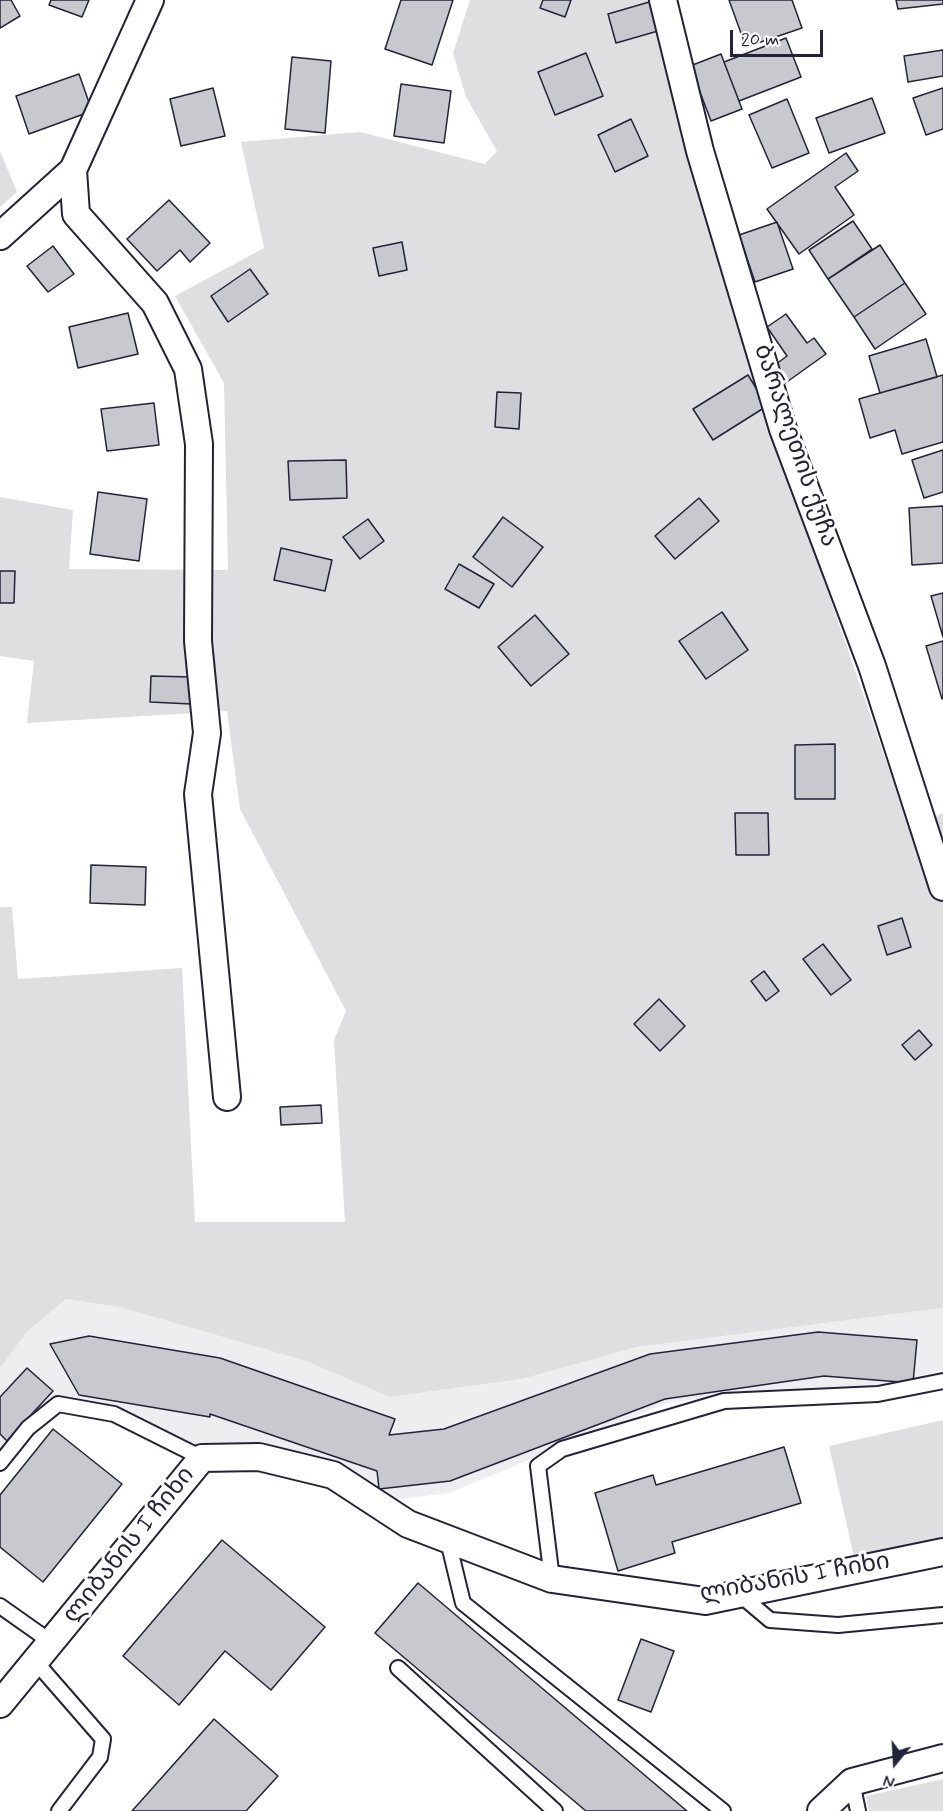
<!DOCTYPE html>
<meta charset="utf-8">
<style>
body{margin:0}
#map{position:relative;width:943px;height:1811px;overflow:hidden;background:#fff;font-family:Mynerve,sans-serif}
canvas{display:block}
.north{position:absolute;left:865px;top:1733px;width:60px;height:60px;-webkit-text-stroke:4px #fff;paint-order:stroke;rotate:198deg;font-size:16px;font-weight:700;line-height:24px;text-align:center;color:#22223b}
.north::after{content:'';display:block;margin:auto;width:21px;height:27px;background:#22223b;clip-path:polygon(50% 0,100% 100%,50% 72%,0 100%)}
.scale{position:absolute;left:730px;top:30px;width:93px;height:27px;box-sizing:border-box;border:3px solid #22223b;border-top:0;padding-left:8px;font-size:18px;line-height:21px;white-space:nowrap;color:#22223b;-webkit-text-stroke:4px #fff;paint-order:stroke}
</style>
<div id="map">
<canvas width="943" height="1811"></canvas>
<div class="north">N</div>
<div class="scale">20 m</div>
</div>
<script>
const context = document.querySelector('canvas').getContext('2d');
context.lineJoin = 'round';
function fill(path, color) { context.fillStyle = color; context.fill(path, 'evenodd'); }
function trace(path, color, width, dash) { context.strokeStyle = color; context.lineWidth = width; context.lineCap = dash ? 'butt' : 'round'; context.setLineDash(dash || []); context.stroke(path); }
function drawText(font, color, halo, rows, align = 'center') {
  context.font = font + ' Mynerve,"Noto Sans Georgian",sans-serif'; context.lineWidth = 6; context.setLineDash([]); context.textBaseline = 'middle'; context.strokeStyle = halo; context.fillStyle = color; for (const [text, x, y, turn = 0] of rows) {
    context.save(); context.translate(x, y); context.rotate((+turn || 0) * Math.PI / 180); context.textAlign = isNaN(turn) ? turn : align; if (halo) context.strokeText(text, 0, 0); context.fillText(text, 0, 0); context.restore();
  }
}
const built = new Path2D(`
 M 66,1299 L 119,1307 L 306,1361 L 390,1397 L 522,1379 L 637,1347 L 943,1308 L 943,1370 L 871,1387 L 736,1394 L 667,1403 L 449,1493 L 386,1501 L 206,1452 L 112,1406 L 55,1398 L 22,1429 L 0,1454 L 0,1368 L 27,1332 Z`);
const green = new Path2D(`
 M 470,0 L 652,0 L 778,447 L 909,827 L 943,813 L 943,1308 L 637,1347 L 522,1379 L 390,1397 L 306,1361 L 119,1307 L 66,1299 L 27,1332 L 0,1368 L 0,907 L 12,907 L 18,979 L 182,968 L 195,1222 L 345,1222 L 334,1040 L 346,1011 L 240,809 L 227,711 L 27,723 L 34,661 L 0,656 L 0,497 L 73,510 L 69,569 L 228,570 L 224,383 L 175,296 L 264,248 L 241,142 L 360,132 L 485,164 L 497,151 L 466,97 L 453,53 Z
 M 0,151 L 17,192 L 0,207 Z
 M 943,1420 L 943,1537 L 854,1557 L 829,1446 Z
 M 943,1779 L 943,1811 L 869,1811 L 866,1796 Z`);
const building = new Path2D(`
 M 0,0 L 11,0 L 20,16 L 0,28 Z
 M 51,0 L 89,0 L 82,17 L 49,5 Z
 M 401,0 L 453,0 L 432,65 L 385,49 Z
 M 543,0 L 571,0 L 565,17 L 540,8 Z
 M 656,0 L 665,29 L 616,43 L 608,14 Z
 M 729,0 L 792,0 L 802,28 L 746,47 Z
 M 896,0 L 943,0 L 943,4 L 898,9 Z
 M 786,38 L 801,77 L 739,101 L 724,62 Z
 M 943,50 L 943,76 L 908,82 L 904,56 Z
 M 586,53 L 603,96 L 555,115 L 538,72 Z
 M 721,54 L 742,109 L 711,121 L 690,66 Z
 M 292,57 L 331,61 L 325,133 L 285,129 Z
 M 79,74 L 92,111 L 29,134 L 16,96 Z
 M 401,84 L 451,91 L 444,143 L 394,136 Z
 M 213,88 L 225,136 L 181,146 L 170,99 Z
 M 943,88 L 943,129 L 926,135 L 913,98 Z
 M 872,98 L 885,133 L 829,153 L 816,118 Z
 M 787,99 L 809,153 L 772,168 L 749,115 Z
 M 631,119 L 648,156 L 615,172 L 598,135 Z
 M 846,153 L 858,171 L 835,187 L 854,215 L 799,254 L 767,209 Z
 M 169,200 L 210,243 L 190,262 L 180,250 L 157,271 L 127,239 Z
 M 853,221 L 872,249 L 828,279 L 809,250 Z
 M 777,222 L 793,269 L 755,282 L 739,235 Z
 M 402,242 L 407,270 L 379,276 L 373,248 Z
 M 880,245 L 905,283 L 854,317 L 828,279 Z
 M 53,246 L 74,274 L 48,292 L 27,266 Z
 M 250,269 L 268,294 L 228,322 L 211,296 Z
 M 905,283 L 926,314 L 875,349 L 854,317 Z
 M 128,313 L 138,354 L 78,368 L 69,327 Z
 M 786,314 L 807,343 L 814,338 L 826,354 L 784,384 L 772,367 L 787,356 L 767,327 Z
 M 926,339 L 937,377 L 880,393 L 869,356 Z
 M 748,375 L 767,406 L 713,440 L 693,409 Z
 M 943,375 L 943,442 L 902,454 L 895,430 L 870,438 L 859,399 Z
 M 497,392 L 521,393 L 519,429 L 495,427 Z
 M 154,403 L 159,445 L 107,451 L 101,409 Z
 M 943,450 L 943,492 L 924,498 L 912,460 Z
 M 346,460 L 347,498 L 290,500 L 288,461 Z
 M 98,492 L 147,499 L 139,561 L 90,554 Z
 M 699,498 L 719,521 L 675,559 L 655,536 Z
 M 943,506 L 943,563 L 912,565 L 909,508 Z
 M 503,517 L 543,547 L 512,587 L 473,557 Z
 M 368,519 L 384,541 L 360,559 L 343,537 Z
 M 281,548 L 332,560 L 325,591 L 274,580 Z
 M 459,564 L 494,584 L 479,608 L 445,589 Z
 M 0,571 L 15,571 L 14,603 L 0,603 Z
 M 943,593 L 943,637 L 931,596 Z
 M 722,612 L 748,650 L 706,679 L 679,641 Z
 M 535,615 L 569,654 L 531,686 L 498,647 Z
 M 943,641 L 943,698 L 942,699 L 926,646 Z
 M 151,676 L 192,677 L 191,704 L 150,702 Z
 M 835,744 L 835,799 L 795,799 L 795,745 Z
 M 735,813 L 768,813 L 769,855 L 736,855 Z
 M 91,865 L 146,867 L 145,905 L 90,903 Z
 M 902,918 L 911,947 L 887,955 L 878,926 Z
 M 823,944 L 851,980 L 831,995 L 803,959 Z
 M 764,971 L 779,991 L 766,1001 L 751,981 Z
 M 659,999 L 685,1026 L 660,1051 L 634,1024 Z
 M 919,1030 L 932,1045 L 915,1060 L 902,1045 Z
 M 321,1105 L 322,1123 L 281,1125 L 280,1107 Z
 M 818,1332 L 917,1340 L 913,1383 L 824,1376 L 665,1399 L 450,1481 L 379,1489 L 377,1471 L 210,1414 L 210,1417 L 79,1395 L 50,1344 L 89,1336 L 220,1358 L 395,1419 L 389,1435 L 444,1429 L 650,1354 Z
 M 27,1368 L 53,1391 L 7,1441 L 0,1434 L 0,1397 Z
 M 53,1429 L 122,1484 L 43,1582 L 0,1547 L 0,1495 Z
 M 784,1447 L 801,1503 L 672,1542 L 675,1553 L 618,1571 L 595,1493 L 653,1475 L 656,1485 Z
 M 222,1540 L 325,1627 L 271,1690 L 225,1651 L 179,1705 L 123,1656 Z
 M 418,1583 L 687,1811 L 586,1811 L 375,1633 Z
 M 641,1639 L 674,1651 L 651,1712 L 618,1700 Z
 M 214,1719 L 278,1776 L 246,1811 L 132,1811 Z`);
const lane = new Path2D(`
 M 0,1463 L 28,1428 L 58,1404 L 114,1414 L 202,1458
 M 448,1541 L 463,1603 L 723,1811
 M 552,1579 L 538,1466 L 562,1449 L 724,1401 L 878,1394 L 943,1381
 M 738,1593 L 770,1620 L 838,1625 L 943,1615
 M 0,1606 L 51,1642
 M 35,1661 L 103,1739 L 100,1757 L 59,1811
 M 398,1668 L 555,1811
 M 852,1782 L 858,1811`);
const street = new Path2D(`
 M 150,0 L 73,170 L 76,214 L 155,303 L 188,369 L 199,444 L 198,641 L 207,733 L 198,794 L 227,1097
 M 663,0 L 700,151 L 783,429 L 872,666 L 943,887
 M 0,236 L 73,170
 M 0,1704 L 202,1458 L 259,1457 L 333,1475 L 408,1524 L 552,1579 L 705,1601 L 943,1552
 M 821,1811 L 852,1782 L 943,1758`);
const streetNames = [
 ["ბარალეთის ქუჩა",794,446,71],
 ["ლიბანის I ჩიხი",130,1546,-51],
 ["ლიბანის I ჩიხი",795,1579,-10]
];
fill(built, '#eeeef1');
fill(green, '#dfdfe2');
fill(building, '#c8c8cf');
trace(building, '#22223b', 1.5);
trace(lane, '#22223b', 18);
trace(street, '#22223b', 30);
trace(lane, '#fff', 14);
trace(street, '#fff', 26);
drawText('24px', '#22223b', '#fff', streetNames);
</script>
